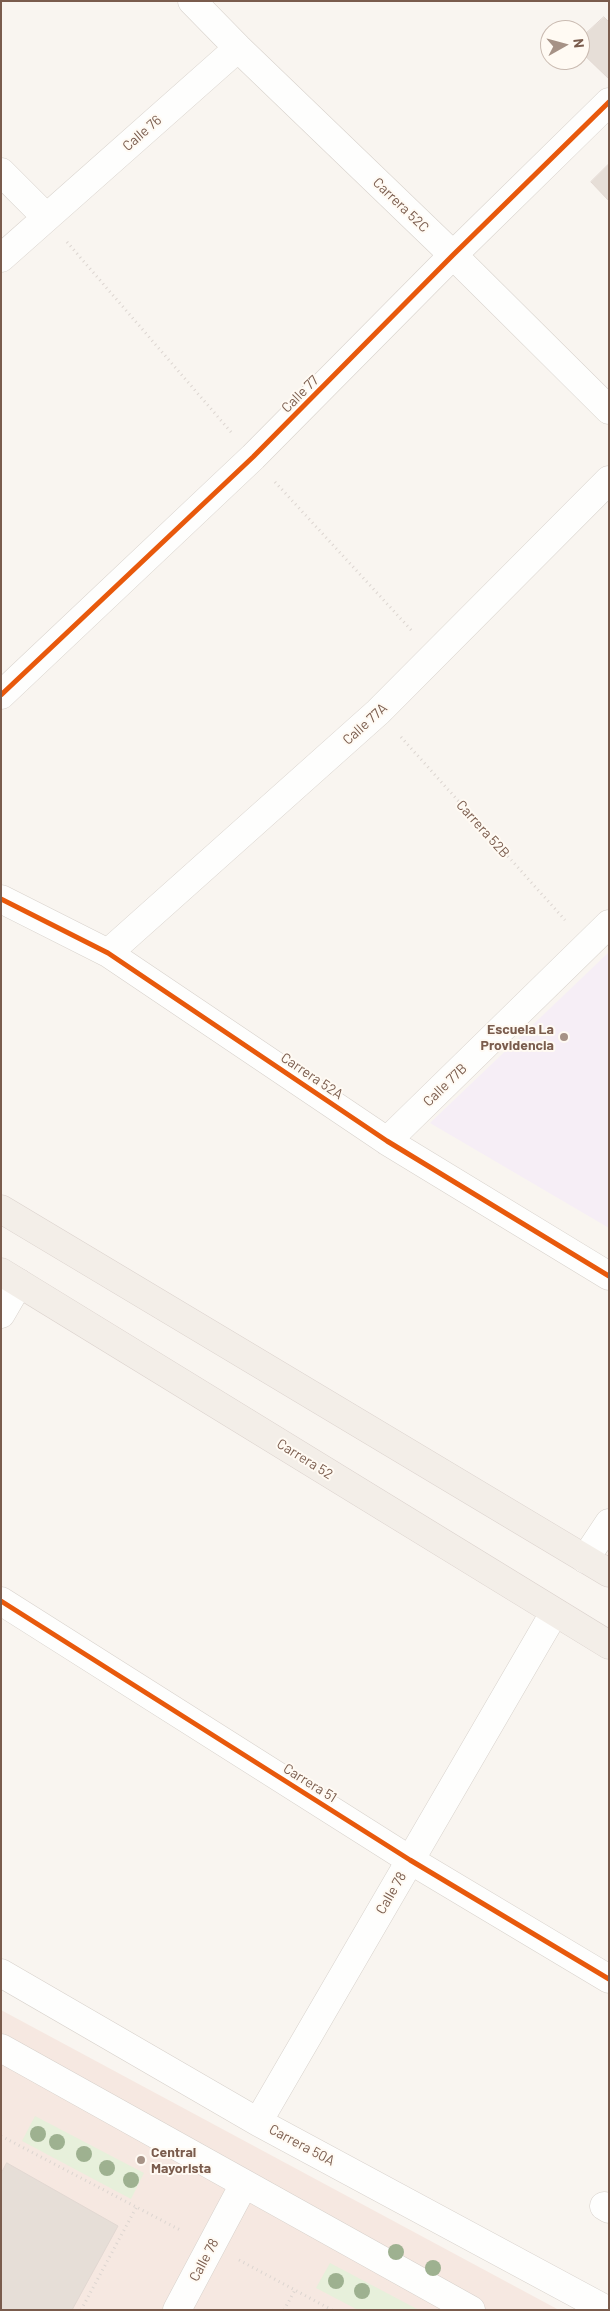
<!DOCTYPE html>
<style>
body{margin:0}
#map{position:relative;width:610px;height:2311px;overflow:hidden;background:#f9f5f0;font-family:Barlow,sans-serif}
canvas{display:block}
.frame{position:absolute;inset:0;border:2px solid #7a5c4d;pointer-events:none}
.north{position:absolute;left:540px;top:20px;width:50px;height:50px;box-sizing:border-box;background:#fffaf3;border:1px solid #cabbb1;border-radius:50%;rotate:83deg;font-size:14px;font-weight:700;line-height:20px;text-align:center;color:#7a5c4d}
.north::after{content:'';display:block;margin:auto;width:18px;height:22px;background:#a69286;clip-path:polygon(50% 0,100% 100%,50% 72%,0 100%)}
</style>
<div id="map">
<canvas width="610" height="2311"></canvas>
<div class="frame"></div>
<div class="north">N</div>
</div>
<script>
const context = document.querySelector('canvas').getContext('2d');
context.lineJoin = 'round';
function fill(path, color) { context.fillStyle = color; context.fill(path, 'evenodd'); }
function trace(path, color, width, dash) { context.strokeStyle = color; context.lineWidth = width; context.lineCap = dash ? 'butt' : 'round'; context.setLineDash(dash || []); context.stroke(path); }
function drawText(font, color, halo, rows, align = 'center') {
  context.font = font + ' Barlow,sans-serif'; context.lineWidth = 4; context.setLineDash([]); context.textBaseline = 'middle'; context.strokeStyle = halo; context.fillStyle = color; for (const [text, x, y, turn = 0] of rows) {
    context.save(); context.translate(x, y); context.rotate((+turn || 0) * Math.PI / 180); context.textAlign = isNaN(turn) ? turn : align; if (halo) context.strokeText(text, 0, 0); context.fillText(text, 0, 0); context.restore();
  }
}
const commercial = new Path2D(`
 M 1,2010 L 559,2310 L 1,2310 Z`);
const education = new Path2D(`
 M 609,952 L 609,1228 L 430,1123 Z`);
const green = new Path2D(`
 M 35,2116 L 144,2173 L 131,2199 L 22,2141 Z
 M 330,2263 L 419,2310 L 358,2310 L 316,2288 Z`);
const building = new Path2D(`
 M 604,17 L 609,22 L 609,79 L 580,51 L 580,39 Z
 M 609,164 L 609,201 L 591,182 Z
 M 7,2163 L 118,2226 L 72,2310 L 1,2310 L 1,2174 Z`);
const path = new Path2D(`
 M 67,242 L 231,432
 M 275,482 L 413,632
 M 401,737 L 565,920
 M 1,2136 L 182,2231
 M 239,2260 L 332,2310
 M 81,2310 L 137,2206
 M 284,2310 L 295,2290`);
const minor = new Path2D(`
 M 192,1 L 238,48 L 453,255 L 609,410
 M 1,172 L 46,217
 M 1,258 L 238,48
 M 1,695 L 253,457 L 453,255 L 609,102
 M 1,899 L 108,953 L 387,1141 L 609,1276
 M 108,953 L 378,712 L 609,480
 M 387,1141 L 609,924
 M 1,1314 L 19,1283
 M 585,1559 L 609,1523
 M 1,1601 L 410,1860 L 609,1979
 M 1,1973 L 258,2122 L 607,2310
 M 1,2048 L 471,2310
 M 258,2122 L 554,1613
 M 604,2206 L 609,2209
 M 177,2310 L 244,2184`);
const major = new Path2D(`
 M 1,1209 L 609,1573
 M 1,1272 L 609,1645`);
const cycleway = new Path2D(`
 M 1,695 L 253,457 L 453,255 L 609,102
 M 1,899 L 108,953 L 387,1141 L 609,1276
 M 1,1601 L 410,1860 L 609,1979`);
const trees = [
 [38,2134],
 [57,2142],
 [84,2154],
 [107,2168],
 [131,2180],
 [396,2252],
 [433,2268],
 [336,2281],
 [362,2291]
];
const markers = [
 [564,1037,5,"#a69286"],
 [141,2160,5,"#a69286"]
];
const streetNames = [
 ["Calle 76",142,133,-41],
 ["Carrera 52C",401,205,44],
 ["Calle 77",300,394,-45],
 ["Calle 77A",365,724,-42],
 ["Carrera 52B",483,829,48],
 ["Carrera 52A",312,1076,34],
 ["Calle 77B",445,1085,-44],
 ["Carrera 52",305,1459,32],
 ["Carrera 51",310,1783,32],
 ["Calle 78",391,1893,-60],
 ["Carrera 50A",302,2145,28],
 ["Calle 78",204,2260,-62]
];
const poiNames = [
 ["Escuela La",554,1029],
 ["Providencia",554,1045],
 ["Central",151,2152,"left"],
 ["Mayorista",151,2168,"left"]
];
fill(commercial, '#f6e8e1');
fill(education, '#f6eef6');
fill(green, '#e7f0db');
fill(building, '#e6ded7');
trace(building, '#e2d8d2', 1);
trace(minor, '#d7d1cb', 29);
trace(major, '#dad1cc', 29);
trace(path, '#dcd5d0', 3, [1, 4]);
trace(minor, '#fefefd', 28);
trace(major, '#f3eee8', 28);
trace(cycleway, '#e8590c', 5);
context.fillStyle = '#9eb190';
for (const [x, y] of trees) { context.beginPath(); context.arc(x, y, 8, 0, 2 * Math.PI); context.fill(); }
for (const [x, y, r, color] of markers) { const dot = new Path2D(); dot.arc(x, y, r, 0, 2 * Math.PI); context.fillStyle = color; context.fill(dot); trace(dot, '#fffaf3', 2); }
drawText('14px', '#7a5c4d', '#fffaf3', streetNames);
drawText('bold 14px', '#7a5c4d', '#fffaf3', poiNames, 'right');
</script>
